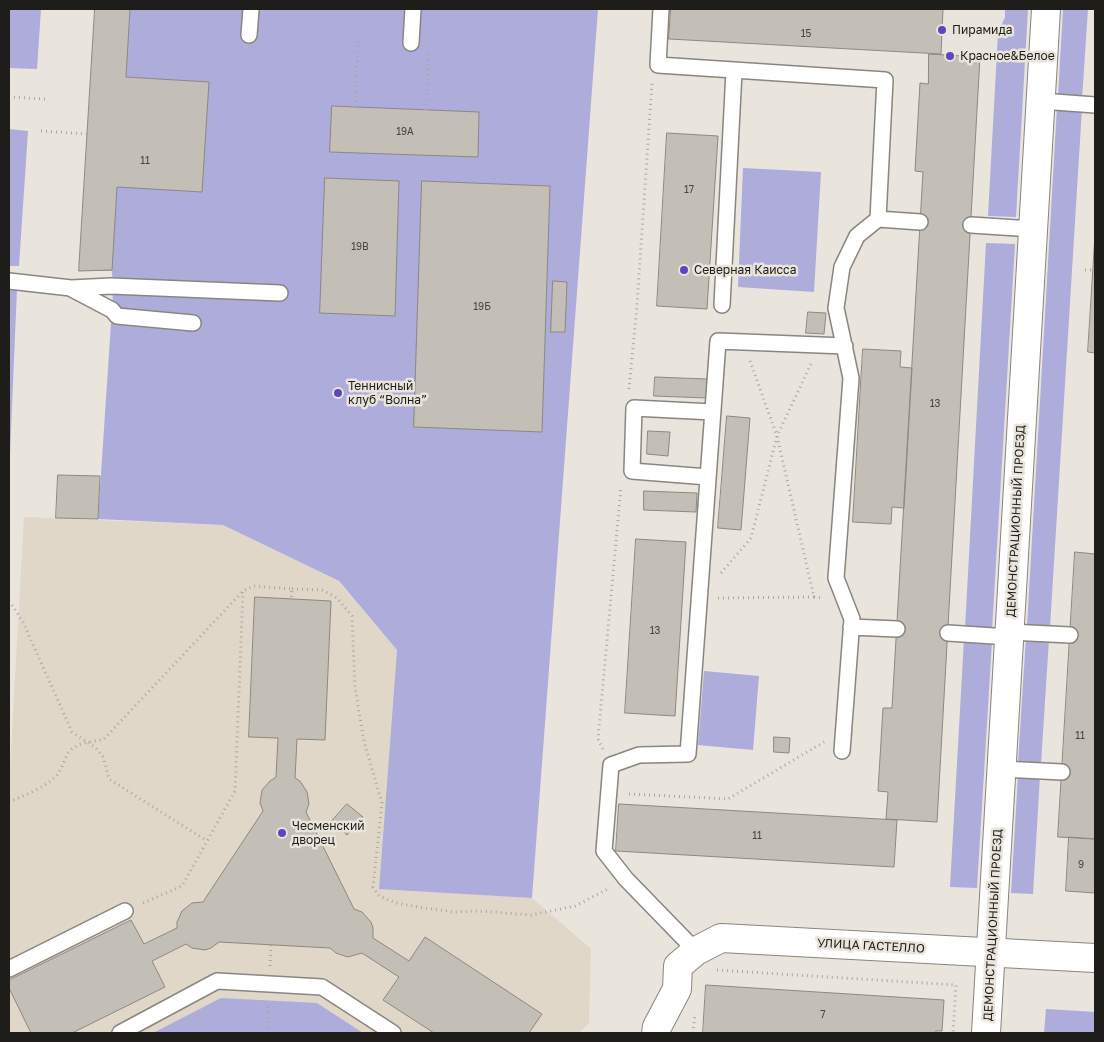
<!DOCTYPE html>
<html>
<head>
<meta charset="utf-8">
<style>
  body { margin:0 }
  #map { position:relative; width:1104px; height:1042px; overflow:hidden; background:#e9e4dc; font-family:"Golos Text",sans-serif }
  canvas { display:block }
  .frame { position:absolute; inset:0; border:10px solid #1f1d1a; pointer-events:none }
</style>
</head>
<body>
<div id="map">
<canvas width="1104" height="1042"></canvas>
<div class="frame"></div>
</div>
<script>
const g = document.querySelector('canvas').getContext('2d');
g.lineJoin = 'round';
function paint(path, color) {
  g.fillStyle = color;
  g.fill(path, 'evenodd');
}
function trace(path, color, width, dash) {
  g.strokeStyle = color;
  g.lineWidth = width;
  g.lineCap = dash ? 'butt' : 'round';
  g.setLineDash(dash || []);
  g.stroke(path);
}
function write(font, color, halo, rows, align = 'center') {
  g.font = font + ' "Golos Text",sans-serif';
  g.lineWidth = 5;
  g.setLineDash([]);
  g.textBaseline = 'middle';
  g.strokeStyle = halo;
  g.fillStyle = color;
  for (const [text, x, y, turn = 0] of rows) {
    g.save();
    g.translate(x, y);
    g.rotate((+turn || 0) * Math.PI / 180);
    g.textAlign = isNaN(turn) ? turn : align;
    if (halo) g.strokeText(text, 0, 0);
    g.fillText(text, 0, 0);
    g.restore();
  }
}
paint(new Path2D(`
  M24 517 223 525 338 581 397 650 379 888 532 898 591 949 589 1023 579 1033H9V785Z`), '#e0d7c9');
paint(new Path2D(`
  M9 9H41L37 69 9 68Z
  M95 9H598L532 898 379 889 397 650 339 581 223 525 98 519 113 293 112 271H79Z
  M1005 9H1028L1016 217 988 216 998 33 1005 17Z
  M1063 9H1088L1082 99 1058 97Z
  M1057 107 1082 108 1050 627 1027 626Z
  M9 129 28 131 19 266H9Z
  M743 168 821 172 814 292 738 287Z
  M986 243 1015 244 992 630 965 628Z
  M9 288H17L9 479Z
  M1026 637 1049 639 1041 764 1018 762Z
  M964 639 992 641 977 888 950 887Z
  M704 671 759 676 753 750 698 745Z
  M1018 775 1040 776 1033 894 1011 893Z
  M221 998 317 1003 363 1033H153Z
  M1046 1009 1095 1012V1033H1044Z`), '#adacdb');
const building = new Path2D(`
  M95 9H130L126 77 209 82 202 192 117 187 112 270 79 271Z
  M671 9H943L941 54 669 39Z
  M929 54 980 57 937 822 886 819 888 792 878 791 883 708H892L923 172 915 171 920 83 928 84Z
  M332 106 479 112 478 157 330 152Z
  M667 133 718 136 707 309 657 306Z
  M325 178 399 181 395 316 320 313Z
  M422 181 550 186 542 432 414 427Z
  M1095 235V353L1088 352Z
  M553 281 567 282 565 332H551Z
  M808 312 826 313 824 334 806 333Z
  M863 349 901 351 900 367 912 368 904 508 892 507 891 524 853 522Z
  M655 377 707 379V398L654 396Z
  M727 416 750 418 741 530 718 528Z
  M648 431 670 432 668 456 647 454Z
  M58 475 100 476 98 519 56 518Z
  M644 491 697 493 696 512 644 510Z
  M636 539 686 542 675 716 625 713Z
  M1075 552 1095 554V839L1058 837Z
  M255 597 331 601 325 740 297 739 295 778 300 781 307 792 309 804 306 812 354 909 362 912 371 922 373 928V938L409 961 425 937 542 1014 529 1033H434L383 1000 399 977 362 953 348 957 336 953 330 948 219 942 211 948 205 950 192 948 186 944 152 961 165 987 72 1033H31L9 988V980L131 920 144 944 177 928V922L182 911 192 903 203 902 263 811 260 803 262 790 270 781 276 777 278 738 249 737Z
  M774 737 790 738 789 753 774 752Z
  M347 804 363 817 347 835 332 821Z
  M619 804 897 820 894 867 616 851Z
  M1069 837 1095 839V893L1066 891Z
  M706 985 944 1000 942 1031H936L935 1033H703Z`);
paint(building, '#c3beb6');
trace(building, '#8d8881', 1);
const service = new Path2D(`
  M661 9 658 65 885 80 878 219 857 236 842 267 836 308 851 378 836 578 852 619 842 751
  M249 35 251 9
  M411 43 413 9
  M1041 101 1095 105
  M878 219 920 222
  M971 225 1033 229
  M9 281 71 288 111 286 280 293
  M72 289 112 310 117 316 193 323
  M722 305 734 71
  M708 477 632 471 634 408 713 412
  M851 627 897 629
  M1010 632 1070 635
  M948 633 1009 637
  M1002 769 1062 772
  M696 951 626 879 604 851 611 765 639 755 688 754 718 341 845 346
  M9 969 125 911
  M120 1033 217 981 322 987 393 1033`);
const minor = new Path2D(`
  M656 1033 657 1027 677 989 678 966 696 951 721 938 1095 958
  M986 1033 1046 9`);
trace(service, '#8a867f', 18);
trace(minor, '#8a867f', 30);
trace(new Path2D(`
  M9 97 45 99
  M355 107 358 40
  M426 110 429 53
  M41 131 87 134
  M1085 270H1095
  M750 361 777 436 814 597 822 598
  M629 389 637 305 652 83
  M721 573 751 538 777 436 811 364
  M292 589 322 590 337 598 352 616 355 687 364 742 382 803 373 887 379 896 396 903 425 908 454 912 479 911 531 915 575 906 610 888
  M718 598 814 597
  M12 605 23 622 72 732 96 748 103 757 109 779 207 841
  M603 749 598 739 621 487
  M629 794 728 799 824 742
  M9 802C24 795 46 788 57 775 62 769 64 760 68 753 76 742 92 742 104 739L243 591 254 586 292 589 291 599
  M143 903 182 886 235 791 243 592
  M270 966 271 944
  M717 970 956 985 953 1033
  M267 1033 268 1003
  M693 1033 695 1013`), '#aba6a0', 3, [1, 4]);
trace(service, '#fff', 15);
trace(minor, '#fff', 28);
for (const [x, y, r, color] of [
  [942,30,5,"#5c47c0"],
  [950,56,5,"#5c47c0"],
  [684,270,5,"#5c47c0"],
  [338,393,5,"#5c47c0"],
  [282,833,5,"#5c47c0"]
]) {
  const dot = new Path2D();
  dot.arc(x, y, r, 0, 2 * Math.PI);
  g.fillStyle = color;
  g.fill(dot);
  trace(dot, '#e9e4dc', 2);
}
write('10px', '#484541', null, [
  ["15",806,34],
  ["19А",405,132],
  ["11",145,161],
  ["17",689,190],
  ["19В",360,247],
  ["19Б",482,307],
  ["13",935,404],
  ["13",655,631],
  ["11",1080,736],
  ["11",757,836],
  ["9",1081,865],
  ["7",823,1015]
]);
write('12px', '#1f1d1a', '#e9e4dc', [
  ["Пирамида",952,30],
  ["Красное&Белое",960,56],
  ["Северная Каисса",694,270],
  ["Теннисный",348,386],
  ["клуб “Волна”",348,400],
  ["Чесменский",292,826],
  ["дворец",292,840]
], 'left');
write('12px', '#1f1d1a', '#e9e4dc', [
  ["ДЕМОНСТРАЦИОННЫЙ ПРОЕЗД",1016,521,-87],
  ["ДЕМОНСТРАЦИОННЫЙ ПРОЕЗД",993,925,-87],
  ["УЛИЦА ГАСТЕЛЛО",871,946,3]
]);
</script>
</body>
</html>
